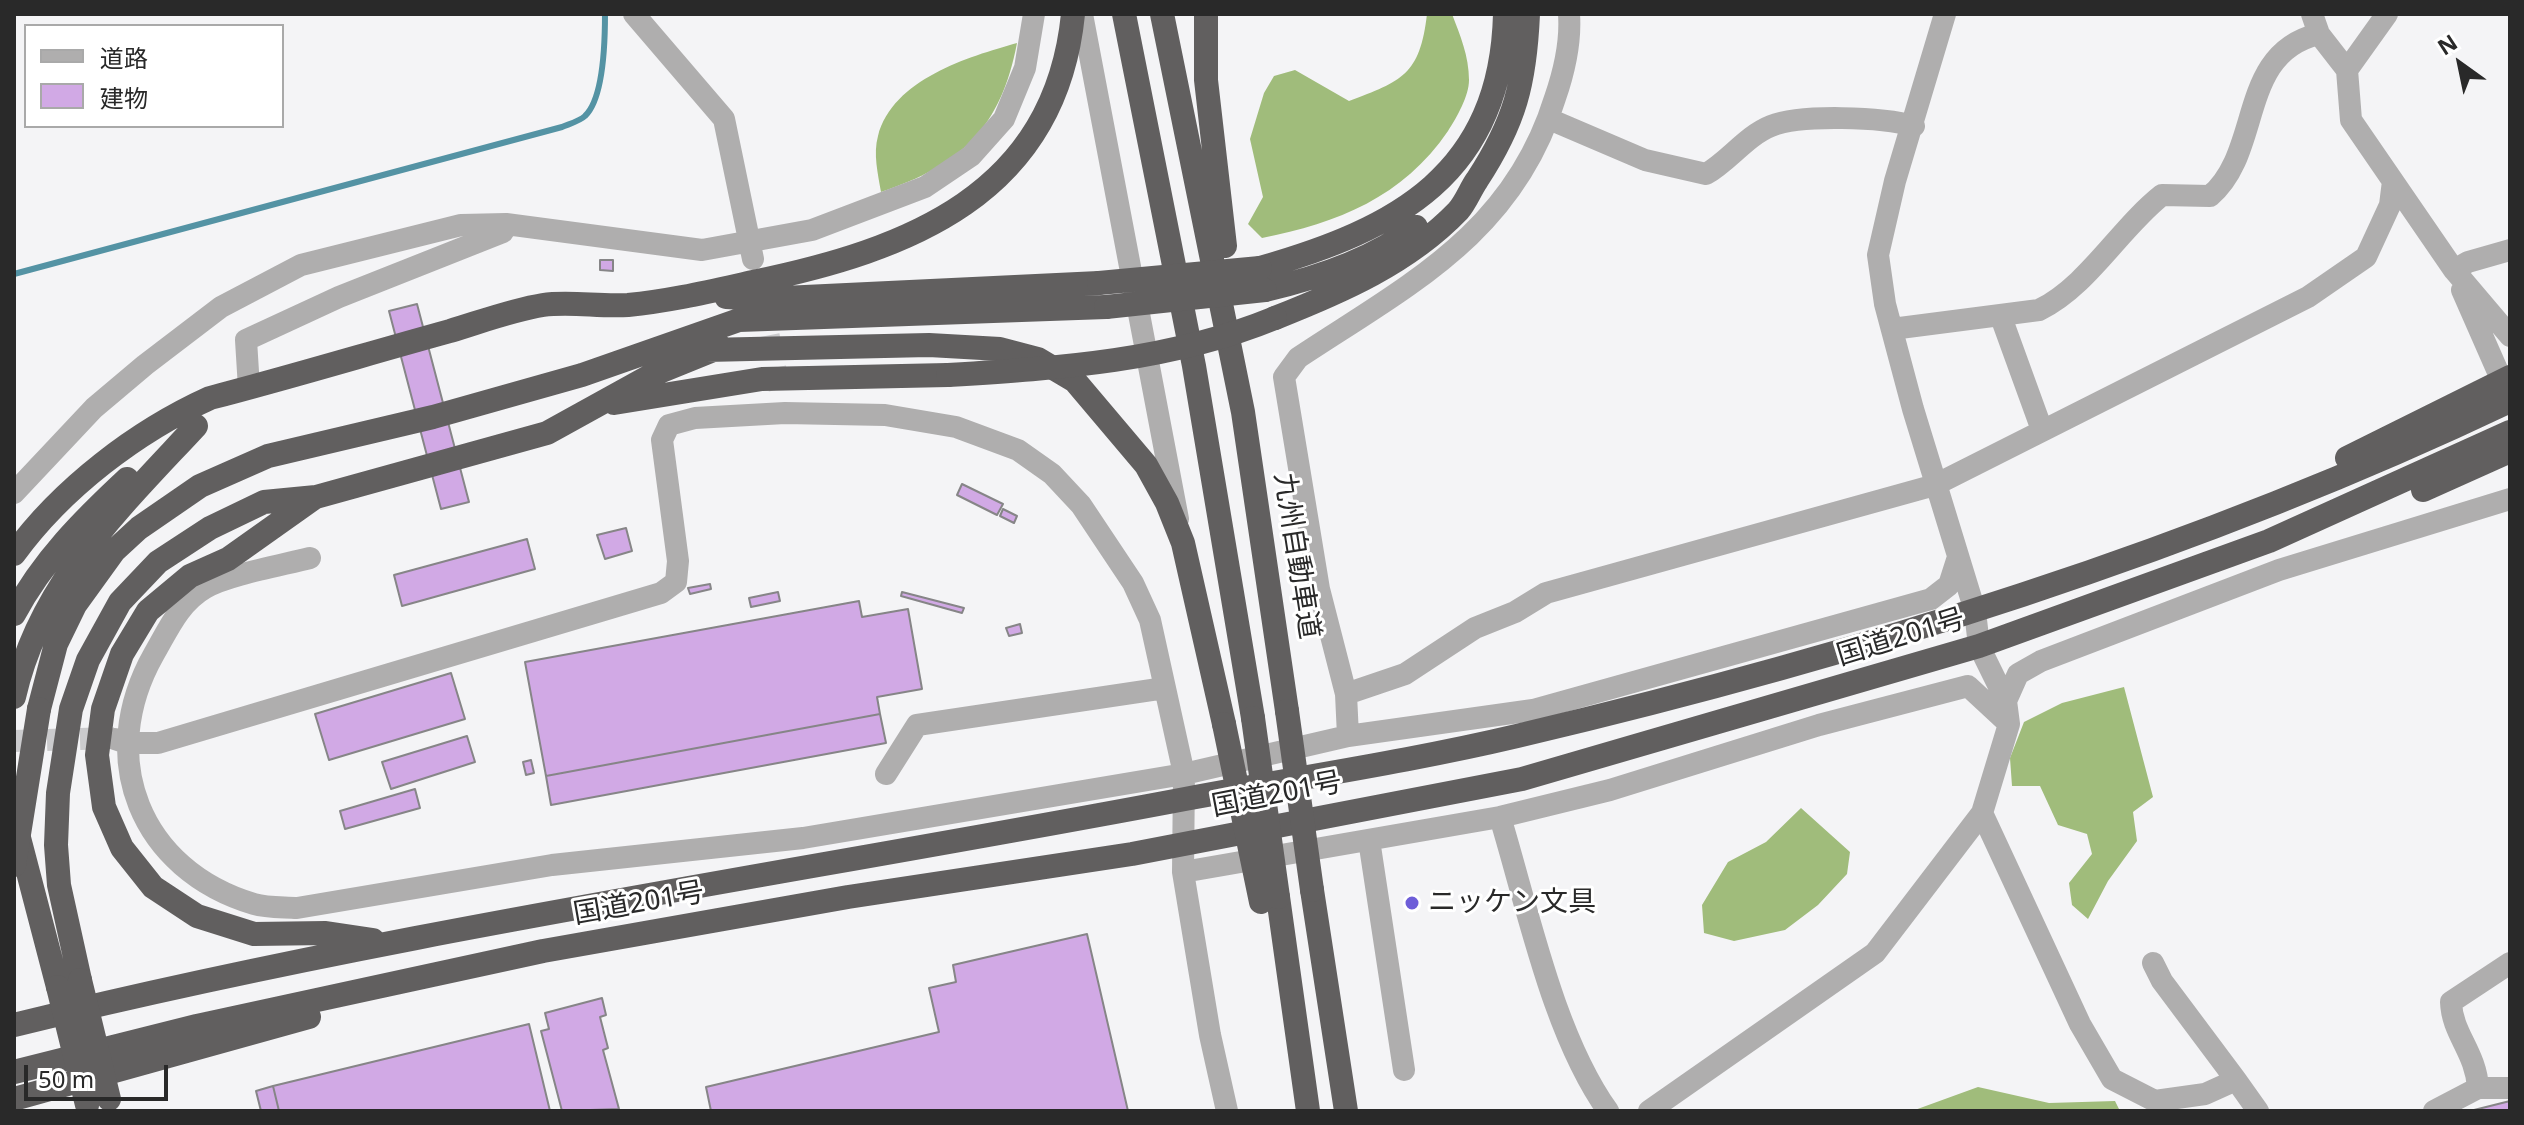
<!DOCTYPE html>
<html>
<head>
<meta charset="utf-8">
<style>
  body { margin:0 }
  #map { position:relative; width:2524px; height:1125px; overflow:hidden; background:#f4f4f6; font-family:"Noto Sans","Noto Sans JP",sans-serif }
  canvas { display:block }
  .frame { position:absolute; inset:0; border:16px solid #292929; pointer-events:none }
  .legend { position:absolute; left:24px; top:24px; width:260px; height:104px; box-sizing:border-box; background:#fff; border:2px solid #a9a9a9; margin:0; padding:10px 14px; list-style:none; font-size:24px; color:#292929 }
  .legend li { display:flex; align-items:center; gap:16px; height:40px }
  .legend b { width:40px; border:2px solid #a9a9a9 }
  .north { position:absolute; left:2420px; top:24px; width:80px; height:80px; -webkit-text-stroke:6px #fff; paint-order:stroke; rotate:327deg; font-size:22px; font-weight:700; line-height:32px; text-align:center; color:#292929 }
  .north::after { content:''; display:block; margin:auto; width:28px; height:36px; background:#292929; clip-path:polygon(50% 0,100% 100%,50% 72%,0 100%) }
  .scale { position:absolute; left:24px; top:1065px; width:144px; height:36px; box-sizing:border-box; border:4px solid #292929; border-top:0; padding-left:10px; font-size:24px; line-height:28px; white-space:nowrap; color:#292929; -webkit-text-stroke:6px #fff; paint-order:stroke }
</style>
</head>
<body>
<div id="map">
<canvas width="2524" height="1125"></canvas>
<div class="frame"></div>
<ul class="legend">
<li><b style="height:10px;background:#afaeae"></b>道路</li>
<li><b style="height:22px;background:#d1a9e5"></b>建物</li>
</ul>
<div class="north">N</div>
<div class="scale">50 m</div>
</div>
<script>
const g = document.querySelector('canvas').getContext('2d');
g.lineJoin = 'round';
function paint(path, color) {
  g.fillStyle = color;
  g.fill(path, 'evenodd');
}
function trace(path, color, width, dash) {
  g.strokeStyle = color;
  g.lineWidth = width;
  g.lineCap = dash ? 'butt' : 'round';
  g.setLineDash(dash || []);
  g.stroke(path);
}
function write(font, color, halo, rows, align = 'center') {
  g.font = font + ' "Noto Sans","Noto Sans JP",sans-serif';
  g.lineWidth = 6;
  g.setLineDash([]);
  g.textBaseline = 'middle';
  g.strokeStyle = halo;
  g.fillStyle = color;
  for (const [text, x, y, turn = 0] of rows) {
    g.save();
    g.translate(x, y);
    g.rotate((+turn || 0) * Math.PI / 180);
    g.textAlign = isNaN(turn) ? turn : align;
    if (halo) g.strokeText(text, 0, 0);
    g.fillText(text, 0, 0);
    g.restore();
  }
}
paint(new Path2D(`
  M1427 14H1452C1460 35 1469 56 1469 80 1469 96 1457 117 1448 131 1403 197 1338 223 1262 238L1248 224 1263 197 1250 139 1264 93 1274 76 1295 70 1349 101C1402 81 1420 75 1427 14Z
  M1017 43C1001 127 962 165 881 192 878 174 873 154 878 136 893 79 968 57 1017 43Z
  M2124 687 2153 797 2133 812 2137 841 2108 881 2088 919 2072 905 2069 883 2092 854 2087 834 2058 825 2040 786H2012L2010 758 2024 722 2062 703Z
  M1801 808 1850 852 1847 874 1818 905 1785 930 1734 941 1704 933 1702 905 1728 862 1766 842Z
  M1978 1087 2049 1103 2115 1101 2120 1111H1912Z`), '#a0bc7b');
trace(new Path2D(`
  M14 274 562 127C569 124 580 121 585 116 604 98 605 39 605 14`), '#5493a4', 6);
const building = new Path2D(`
  M600 260H613V271L600 270Z
  M417 304 469 502 441 509 389 311Z
  M962 484 1003 504 997 515 957 495Z
  M1003 509 1017 516 1014 523 1000 516Z
  M626 528 632 551 605 559 597 535Z
  M527 539 535 569 402 606 394 575Z
  M710 584 711 589 690 594 688 588Z
  M778 592 780 601 751 607 749 598Z
  M902 592 964 608 962 613 901 596Z
  M859 601 862 617 908 609 922 689 877 697 880 714 546 776 525 662Z
  M1020 624 1022 633 1009 636 1006 628Z
  M451 673 465 719 329 760 315 714Z
  M880 714 886 743 551 805 546 776Z
  M467 736 475 762 391 789 382 762Z
  M531 760 534 773 526 775 523 762Z
  M415 789 420 808 345 829 340 811Z
  M1087 934 1128 1111H711L706 1087 939 1032 929 988 956 982 953 965Z
  M602 998 606 1015 600 1017 608 1048 603 1050 619 1109 562 1111 541 1031 549 1029 545 1013Z
  M529 1024 550 1111H279L273 1086Z
  M273 1086 279 1111H261L256 1091Z
  M2510 1101V1111H2470Z`);
paint(building, '#d1a9e5');
trace(building, '#868587', 2);
trace(new Path2D(`
  M762 303 781 396
  M14 741 114 738`), '#cbcbcd', 22, [22, 11]);
trace(new Path2D(`
  M634 14 724 119 753 259
  M1082 14 1178 519
  M2312 14 2319 34 2347 70 2351 120 2454 270 2510 336
  M2347 70 2387 14
  M1549 119 1645 160 1706 174C1729 161 1746 136 1771 126 1800 114 1883 117 1914 126
  M2454 270 2468 262 2510 250
  M2462 290 2502 381
  M2001 317 2042 430
  M1892 329 2039 310C2088 286 2119 229 2162 195L2210 196C2263 151 2237 53 2319 34
  M249 388 246 340 339 297 503 232
  M14 493 94 408 145 365 221 307 301 265 461 225 506 224 702 250 812 230 925 187 971 156 1004 119 1025 68 1034 14
  M310 558C283 565 227 575 205 588 179 603 168 630 154 654 95 758 140 870 254 904 267 908 283 907 297 908L552 865 803 838 1184 774 1348 736 1533 710 1931 599 1949 585 1957 560
  M1346 694 1405 674 1475 628 1515 612 1546 593 1935 485 2308 297 2366 257 2390 205 2393 181
  M2006 701 2018 674 2041 661 2279 570 2510 499
  M1348 736 1346 694 1319 589 1284 377 1298 358C1408 285 1513 234 1555 98 1564 72 1571 42 1569 14
  M115 739 127 743H158L661 593 676 582 678 561 662 440 669 425 695 418 785 413 885 415 956 427 1018 450 1052 474 1081 505 1133 583 1150 620 1184 774 1183 872 1210 1035 1227 1111
  M886 774 917 725 1165 688
  M1982 813 2080 1024 2112 1079 2155 1101 2205 1094 2236 1080 2258 1111
  M1500 817C1528 909 1553 1034 1608 1111
  M1369 840 1404 1070
  M1183 872 1500 817 1610 790 1819 725 1968 686 2009 724
  M2153 963 2162 981 2236 1080
  M2478 1088H2510
  M1649 1111 1875 953 1982 813 2009 724 2006 701 1979 646 1975 611 1913 409 1885 304 1878 255 1895 181 1945 14
  M2434 1111 2478 1088C2476 1052 2452 1034 2451 1002L2510 963`), '#afaeae', 22);
trace(new Path2D(`
  M1124 14 1194 366 1253 718
  M1162 14 1243 412 1287 711
  M1206 14V80L1225 246
  M1260 268C1397 229 1501 174 1505 14
  M1265 290C1318 278 1372 260 1416 227
  M726 297 763 299 1099 283
  M1275 318C1341 292 1408 263 1458 211 1466 202 1470 190 1477 180 1515 122 1525 83 1528 14
  M706 350 929 345 1000 349 1038 359 1075 381 1146 465 1167 503 1183 543 1224 724
  M614 403 762 379 948 375
  M2347 458 2510 377
  M2423 490 2510 451
  M314 498 228 559 190 576 148 611 122 654 103 709 97 755 104 807 122 848 153 887 197 916 254 934 326 933 373 940
  M14 554C62 488 137 431 210 398 291 377 370 353 450 331 480 322 512 310 543 305 570 301 600 307 628 305 670 301 712 291 753 282 908 250 1055 195 1073 14
  M14 614C43 560 83 520 127 479
  M14 697C39 584 121 507 196 426
  M39 709 56 644 75 605 114 551 139 528 200 486 268 456 433 417 582 375 739 320 1106 307
  M18 834 58 987
  M1312 890 1346 1111
  M1278 897 1308 1111
  M80 980 59 885 56 845 58 793 71 709 88 660 120 602 158 562 210 528 264 502 316 497 547 433 652 375 721 347
  M14 1025C400 930 795 873 1185 799 1296 778 1407 762 1517 736 1856 656 2195 551 2510 401
  M14 1072 197 1026 543 951 848 897 1132 854 1522 779 1979 646 2269 541 2510 432
  M14 1099 309 1017`), '#615f5f', 24);
trace(new Path2D(`
  M1099 283 1260 268
  M1106 307 1265 290
  M948 375C1061 368 1170 361 1275 318
  M1287 711 1312 890
  M1253 718 1278 897
  M1224 724 1261 902
  M14 865 39 709
  M80 980 109 1099
  M58 987 87 1105`), '#615f5f', 24);
for (const [x, y, r, color] of [
  [1412,903,8,"#6e5ed8"]
]) {
  const dot = new Path2D();
  dot.arc(x, y, r, 0, 2 * Math.PI);
  g.fillStyle = color;
  g.fill(dot);
  trace(dot, '#fff', 3);
}
write('28px', '#292929', '#fff', [
  ["九州自動車道",1296,556,81],
  ["国道201号",1901,638,-17],
  ["国道201号",1277,795,-11],
  ["国道201号",639,904,-10]
]);
write('28px', '#292929', '#fff', [
  ["ニッケン文具",1428,903]
], 'left');
</script>
</body>
</html>
